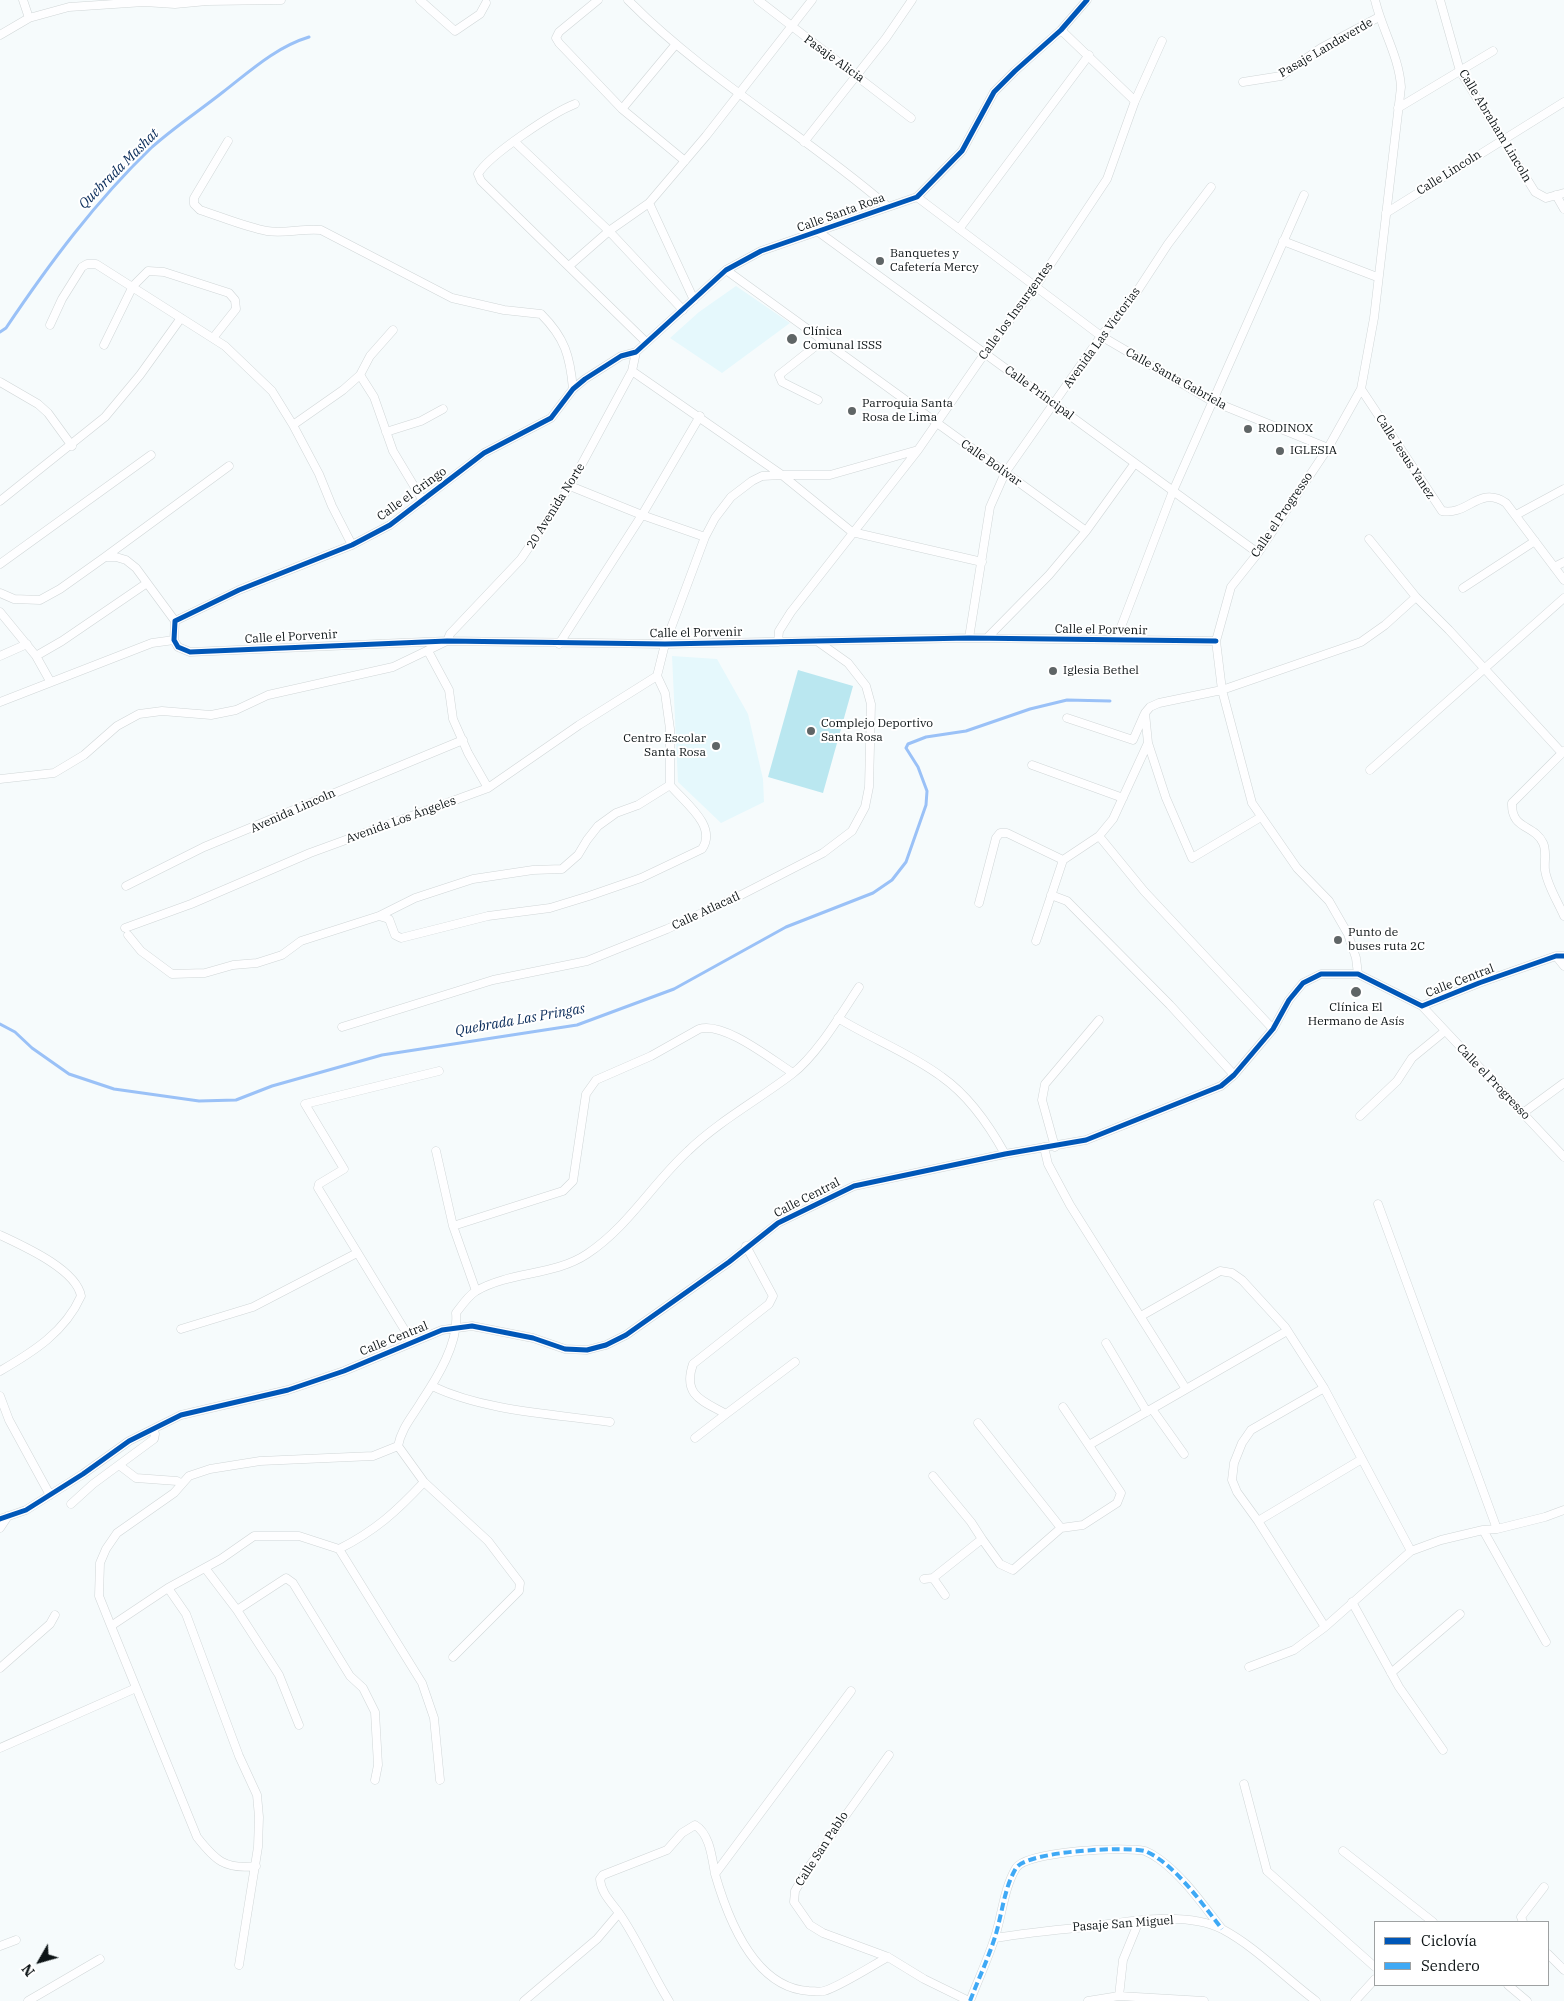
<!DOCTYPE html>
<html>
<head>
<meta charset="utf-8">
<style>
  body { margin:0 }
  #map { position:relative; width:1564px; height:2001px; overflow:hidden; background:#f6fbfc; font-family:"IBM Plex Serif",serif }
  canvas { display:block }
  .legend { position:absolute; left:1374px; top:1921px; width:175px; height:65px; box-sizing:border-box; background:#fff; border:1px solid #9ea1a2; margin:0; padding:6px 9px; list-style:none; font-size:15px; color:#0d1416 }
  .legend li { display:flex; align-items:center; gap:10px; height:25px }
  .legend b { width:25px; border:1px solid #9ea1a2 }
  .north { position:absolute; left:15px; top:1936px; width:50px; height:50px; -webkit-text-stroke:4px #fff; paint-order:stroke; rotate:232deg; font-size:14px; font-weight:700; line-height:20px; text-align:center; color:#0d1416 }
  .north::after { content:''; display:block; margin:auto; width:18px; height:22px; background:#0d1416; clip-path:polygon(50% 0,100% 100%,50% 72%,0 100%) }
</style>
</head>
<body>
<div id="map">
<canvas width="1564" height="2001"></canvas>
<ul class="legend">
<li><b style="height:6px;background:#0057b8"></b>Ciclovía</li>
<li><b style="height:6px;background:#3fa9f5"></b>Sendero</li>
</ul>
<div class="north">N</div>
</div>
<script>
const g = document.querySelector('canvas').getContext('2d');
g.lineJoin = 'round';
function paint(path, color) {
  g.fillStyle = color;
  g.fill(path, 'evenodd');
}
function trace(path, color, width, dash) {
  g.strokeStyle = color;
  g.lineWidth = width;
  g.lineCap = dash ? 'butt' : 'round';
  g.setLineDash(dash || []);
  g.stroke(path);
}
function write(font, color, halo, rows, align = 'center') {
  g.font = font + ' "IBM Plex Serif",serif';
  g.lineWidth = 4;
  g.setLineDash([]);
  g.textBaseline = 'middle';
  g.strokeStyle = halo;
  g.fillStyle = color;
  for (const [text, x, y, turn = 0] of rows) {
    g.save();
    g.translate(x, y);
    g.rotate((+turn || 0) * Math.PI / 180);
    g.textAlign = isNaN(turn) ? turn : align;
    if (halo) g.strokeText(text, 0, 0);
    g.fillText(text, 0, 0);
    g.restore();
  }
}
paint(new Path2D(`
  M736 286 790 323 722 373 670 338 699 312Z
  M672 656 717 659 748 714 763 779 764 802 721 823 678 782Z`), '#e5f8fc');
paint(new Path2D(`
  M798 670 853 686 823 793 768 777Z`), '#bae7f0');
trace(new Path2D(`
  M0 332 6 328C49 264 95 202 151 148 173 128 199 111 223 92 250 71 276 47 309 37
  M0 1024 15 1032 32 1048 69 1074 114 1089 199 1101 236 1100 272 1086 382 1055 577 1025 674 989 786 927 873 893 892 880 906 862 926 805 927 791 918 767 906 748 908 744 926 737 966 731 1030 709 1067 700 1110 701`), '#9ac1f7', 3);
const street = new Path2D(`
  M23 0 29 18
  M420 0 455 31 480 14 486 3
  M598 0 559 32 556 38 559 43 622 109 685 161
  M628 0C706 79 804 134 887 206
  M758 0 911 118
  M1087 0 1061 30 1015 71 994 92 962 151 917 197 761 251 726 270 636 352 621 356 585 379 573 389 551 418 484 453 390 525 352 545 239 590 175 621 174 640 178 647 190 652 447 641 665 644 969 638 1216 641
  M1440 0 1460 71 1535 192 1546 198 1564 193
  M1061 30 1135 101
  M0 35 29 18 69 7 144 2 175 4 207 1 281 0
  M1243 82 1281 76 1321 48 1379 17
  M575 104C554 112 489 155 478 174L481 181 646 342
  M1398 108 1493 51
  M622 109 676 44
  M228 141 194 198V204L200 210C222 217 245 227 267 231 285 234 303 228 321 230L452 298 504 310 541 314C565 338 570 356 573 389
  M515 142 609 231 683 310
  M804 142 886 38 912 0
  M1556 195 1564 209
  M917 197 1101 336 1212 401 1328 448
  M649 203 694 300
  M1386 213 1564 102
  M959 229 1089 55
  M820 233 1258 553
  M1283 241 1377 277
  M569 266 609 231 649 203 706 136 812 0
  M726 270 1086 531
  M50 325 62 299 82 267 87 264H96L225 346 272 391 293 425 319 474 332 506 352 545
  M104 345 133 286 148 271 164 272 229 293 235 300 236 309 213 338
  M632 371 782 475H830L918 450 985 353 1036 286 1107 179 1135 101 1162 41
  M360 375 374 397 393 451 423 501
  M0 382 38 404 48 413 72 446
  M1361 389 1442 511C1468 516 1479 485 1506 503L1564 580
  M818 400 782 382 779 375 822 341
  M293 425 343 390 360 375 370 356 393 330
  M386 432 421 421 443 409
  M570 486 642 515 705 537
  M0 501 105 417 140 375 181 318
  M1516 515 1564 489
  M1369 539 1416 597 1449 630 1562 753
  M105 557 229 466
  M0 564 151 455
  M1554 567 1564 562
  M1463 588 1535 541
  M0 593 14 599 40 600 60 589 105 557H116L126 560 136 568 175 621
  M0 612 36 656 50 681
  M969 638 990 507 1005 473 1101 336 1136 293 1168 244 1211 187
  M987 638 1049 575 1086 531 1135 463
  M1116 640 1173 491 1304 195
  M778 642 779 631 791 612 918 450
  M559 644 642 515 700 416
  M428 651 449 690 453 719 468 753 488 788
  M0 656 27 644
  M36 656 62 641 147 583
  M0 702 152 643 174 640
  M1067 718 1133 740 1144 715
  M1148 743 1166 798 1192 858 1261 817
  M1564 751 1512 803C1511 830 1534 824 1543 843 1547 851 1544 861 1545 870 1547 885 1558 902 1564 916
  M1032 765 1123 798
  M1370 770 1564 598
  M0 779 54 773 84 755 117 726 139 714 162 711 211 715 236 710 268 695 393 667 447 641 450 634 521 559 570 486 632 371 636 352
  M1099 836 1144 891 1273 1029
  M126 886 204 847 463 740
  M1051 895 1067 901 1170 1005 1234 1075
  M979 903 996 838 1000 833H1007L1063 860
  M379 916 389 919 395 935 401 938 488 916 550 908 589 896 641 878 702 849C718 826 684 802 670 785
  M125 928 191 904 310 853 488 788 579 725 657 676
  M128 935 141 951 172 974 205 973 233 965 257 963 282 955 301 941 379 916 415 898 473 879 533 870 562 869 578 855 587 840 598 826 616 813 638 805 670 785V729L665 693 657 676 665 644 705 537 715 518 731 497 752 481 762 476 782 475 852 532 982 562
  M1036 941 1063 860 1099 836 1113 819 1148 743 1145 713 1150 707 1159 703 1222 690 1361 642 1385 625 1416 597
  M1556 956 1564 966
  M1358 974 1356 958 1348 934 1329 901 1297 868 1252 803 1222 690 1216 641 1231 587 1258 553 1328 448 1361 389 1374 318 1401 87C1399 56 1382 30 1375 0
  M1422 1006 1564 1157
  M838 1018C872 1039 910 1053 942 1077 969 1096 989 1125 1005 1154
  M342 1027 493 980 587 961 667 929 741 895 823 853 852 831 865 807 869 787 871 704 866 686 848 663 817 641
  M1523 1113 1564 1083
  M1360 1116 1397 1081 1412 1058 1445 1031
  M1044 1147 1048 1164 1070 1205 1186 1389
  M1055 1147 1042 1100 1045 1084 1099 1020
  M436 1151 453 1226 476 1291
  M1378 1204 1497 1529 1545 1517 1564 1510
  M453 1226 563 1191 573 1181 586 1094 596 1080 651 1056 699 1029C724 1021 772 1060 793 1073
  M0 1235C23 1246 76 1269 81 1296 65 1332 33 1352 0 1371
  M746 1246 773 1296 769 1304 693 1364C682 1396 703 1401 726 1414L795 1362
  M1141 1316 1220 1271 1232 1273 1242 1280 1285 1327 1324 1388 1411 1551 1441 1540 1483 1530
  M181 1329 253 1307 357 1253
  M412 1342 318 1188 319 1184 344 1169 305 1104 439 1071
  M1106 1343 1147 1412
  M432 1386C484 1411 553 1414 610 1422
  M1324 1388 1251 1430 1242 1443 1234 1463 1232 1480 1237 1492 1258 1521 1325 1627 1411 1551
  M0 1396 9 1420 50 1495
  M1152 1409 1184 1454
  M978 1423 1061 1528
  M695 1438 726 1414
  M1089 1445 1287 1331
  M119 1465 136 1478 177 1481 182 1484
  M933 1476 971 1522 982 1539
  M71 1504 93 1484 154 1439 155 1434 153 1429
  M0 1519 26 1510 83 1474 129 1441 181 1415 288 1390 344 1371 442 1330 472 1326 533 1338 565 1349 587 1350 606 1345 626 1335 729 1262 778 1223 854 1186 1005 1154 1086 1140 1221 1086 1234 1075 1273 1029 1289 1000 1303 983 1321 974H1358L1422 1006 1479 983 1556 956H1564
  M1258 1521 1362 1459
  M0 1528 8 1516
  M1497 1529 1483 1530 1546 1642
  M339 1549 422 1683 434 1718 440 1780
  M205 1568 237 1610 279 1675 299 1725
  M933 1578 945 1595
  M924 1579 933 1578 982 1539 1000 1564 1013 1570 1061 1528 1083 1525 1117 1503 1121 1493 1063 1407
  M168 1588 186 1614 239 1756 257 1795 259 1817 258 1847 239 1965
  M1352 1602 1399 1687 1443 1750
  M237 1610 286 1578 293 1583 350 1676 363 1688 375 1712 378 1765 375 1780
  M111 1626 99 1596 100 1563 106 1549 117 1533 174 1493 189 1476 210 1469 260 1461 373 1456 398 1446
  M453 1657 519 1591 520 1583 488 1541 424 1482 398 1446C401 1429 412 1417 421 1402 437 1378 459 1343 456 1313 462 1305 468 1296 476 1291 511 1271 554 1276 587 1254 628 1227 652 1184 688 1151 719 1121 758 1100 792 1074 817 1055 841 1014 859 987
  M1249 1667 1294 1650 1325 1627
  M0 1668 50 1624 55 1615
  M1391 1673 1460 1614
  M851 1691 715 1874C728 1919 755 1988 809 1991 814 1991 820 1992 824 1991 839 1987 873 1965 888 1957
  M0 1748 136 1688
  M889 1755 808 1868 795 1891 794 1902 810 1925 823 1933 888 1957 924 1979 969 2001
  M1244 1784 1267 1871 1375 1967
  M1343 1851 1433 1922
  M256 1866C225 1870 215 1860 197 1837L111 1626 168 1588 221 1559 254 1536H299L339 1549C375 1531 397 1511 424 1482
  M1523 1922 1521 1917 1544 1887
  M995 1938C1025 1933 1055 1930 1086 1927 1125 1922 1185 1910 1222 1929 1256 1947 1285 1978 1316 2001
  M0 1946 16 1940
  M1548 1954 1564 1970
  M1508 1985 1527 2001
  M1119 1996 1123 1960 1139 1921
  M28 2001 100 1959
  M524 2001 597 1939 619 1913
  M669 2001C651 1972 638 1940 619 1913 611 1902 601 1893 600 1879L603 1875 667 1850 682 1833 695 1825C710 1834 712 1858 715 1874
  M970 2001C978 1980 988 1959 995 1937 1002 1915 1004 1888 1016 1868 1027 1851 1126 1846 1145 1851 1150 1853 1155 1856 1159 1859 1184 1877 1203 1905 1222 1929
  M1088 2001 1119 1996 1204 2001
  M1355 2001 1375 1979`);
trace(street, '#d0d6d7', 9);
trace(street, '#fefeff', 8);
trace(new Path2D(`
  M970 2001C978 1980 988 1959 995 1937 1002 1915 1004 1888 1016 1868 1027 1851 1126 1846 1145 1851 1150 1853 1155 1856 1159 1859 1184 1877 1203 1905 1222 1929`), '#3fa9f5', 4, [8, 4]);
trace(new Path2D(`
  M1087 0 1061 30 1015 71 994 92 962 151 917 197 761 251 726 270 636 352 621 356 585 379 573 389 551 418 484 453 390 525 352 545 239 590 175 621 174 640 178 647 190 652 447 641 665 644 969 638 1216 641
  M0 1519 26 1510 83 1474 129 1441 181 1415 288 1390 344 1371 442 1330 472 1326 533 1338 565 1349 587 1350 606 1345 626 1335 729 1262 778 1223 854 1186 1005 1154 1086 1140 1221 1086 1234 1075 1273 1029 1289 1000 1303 983 1321 974H1358L1422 1006 1479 983 1556 956H1564`), '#0057b8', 5);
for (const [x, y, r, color] of [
  [880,261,5,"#5f6566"],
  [792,339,6,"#5f6566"],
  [852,411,5,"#5f6566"],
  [1248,429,5,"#5f6566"],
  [1280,451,5,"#5f6566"],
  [1053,671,5,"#5f6566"],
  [811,731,5,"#5f6566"],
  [716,746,5,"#5f6566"],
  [1338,940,5,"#5f6566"],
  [1356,992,6,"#5f6566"]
]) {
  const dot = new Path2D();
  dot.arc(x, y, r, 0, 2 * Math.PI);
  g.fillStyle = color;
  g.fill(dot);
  trace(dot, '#fff', 2);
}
write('12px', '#0d1416', '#fff', [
  ["Pasaje Landaverde",1326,48,-30],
  ["Pasaje Alicia",834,59,36],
  ["Calle Abraham Lincoln",1495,126,59],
  ["Calle Lincoln",1449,173,-32],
  ["Calle Santa Rosa",841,213,-20],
  ["Calle los Insurgentes",1016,311,-54],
  ["Avenida Las Victorias",1102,338,-54],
  ["Calle Santa Gabriela",1176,379,29],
  ["Calle Principal",1039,393,36],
  ["Calle Jesus Yanez",1405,457,57],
  ["Calle Bolívar",991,463,35],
  ["Calle el Gringo",412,494,-36],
  ["20 Avenida Norte",556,506,-58],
  ["Calle el Progresso",1282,515,-56],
  ["Calle el Porvenir",1101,630,1],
  ["Calle el Porvenir",696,633,-1],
  ["Calle el Porvenir",291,637,-3],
  ["Avenida Lincoln",293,811,-24],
  ["Avenida Los Ángeles",401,820,-20],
  ["Calle Atlacatl",706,911,-25],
  ["Calle Central",1460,981,-21],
  ["Calle el Progresso",1493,1082,46],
  ["Calle Central",807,1198,-27],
  ["Calle Central",394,1339,-22],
  ["Calle San Pablo",822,1849,-57],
  ["Pasaje San Miguel",1123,1924,-4]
]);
write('12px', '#0d1416', '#fff', [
  ["Banquetes y",890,254],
  ["Cafetería Mercy",890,268],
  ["Clínica",803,332],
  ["Comunal ISSS",803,346],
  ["Parroquia Santa",862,404],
  ["Rosa de Lima",862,418],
  ["RODINOX",1258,429],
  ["IGLESIA",1290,451],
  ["Iglesia Bethel",1063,671],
  ["Complejo Deportivo",821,724],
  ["Santa Rosa",821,738],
  ["Centro Escolar",706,739,"right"],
  ["Santa Rosa",706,753,"right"],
  ["Punto de",1348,933],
  ["buses ruta 2C",1348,947],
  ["Clínica El",1356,1008,"center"],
  ["Hermano de Asís",1356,1022,"center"]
], 'left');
write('italic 14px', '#062958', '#fff', [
  ["Quebrada Mashat",119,169,-45],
  ["Quebrada Las Pringas",520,1020,-10]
]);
</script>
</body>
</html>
